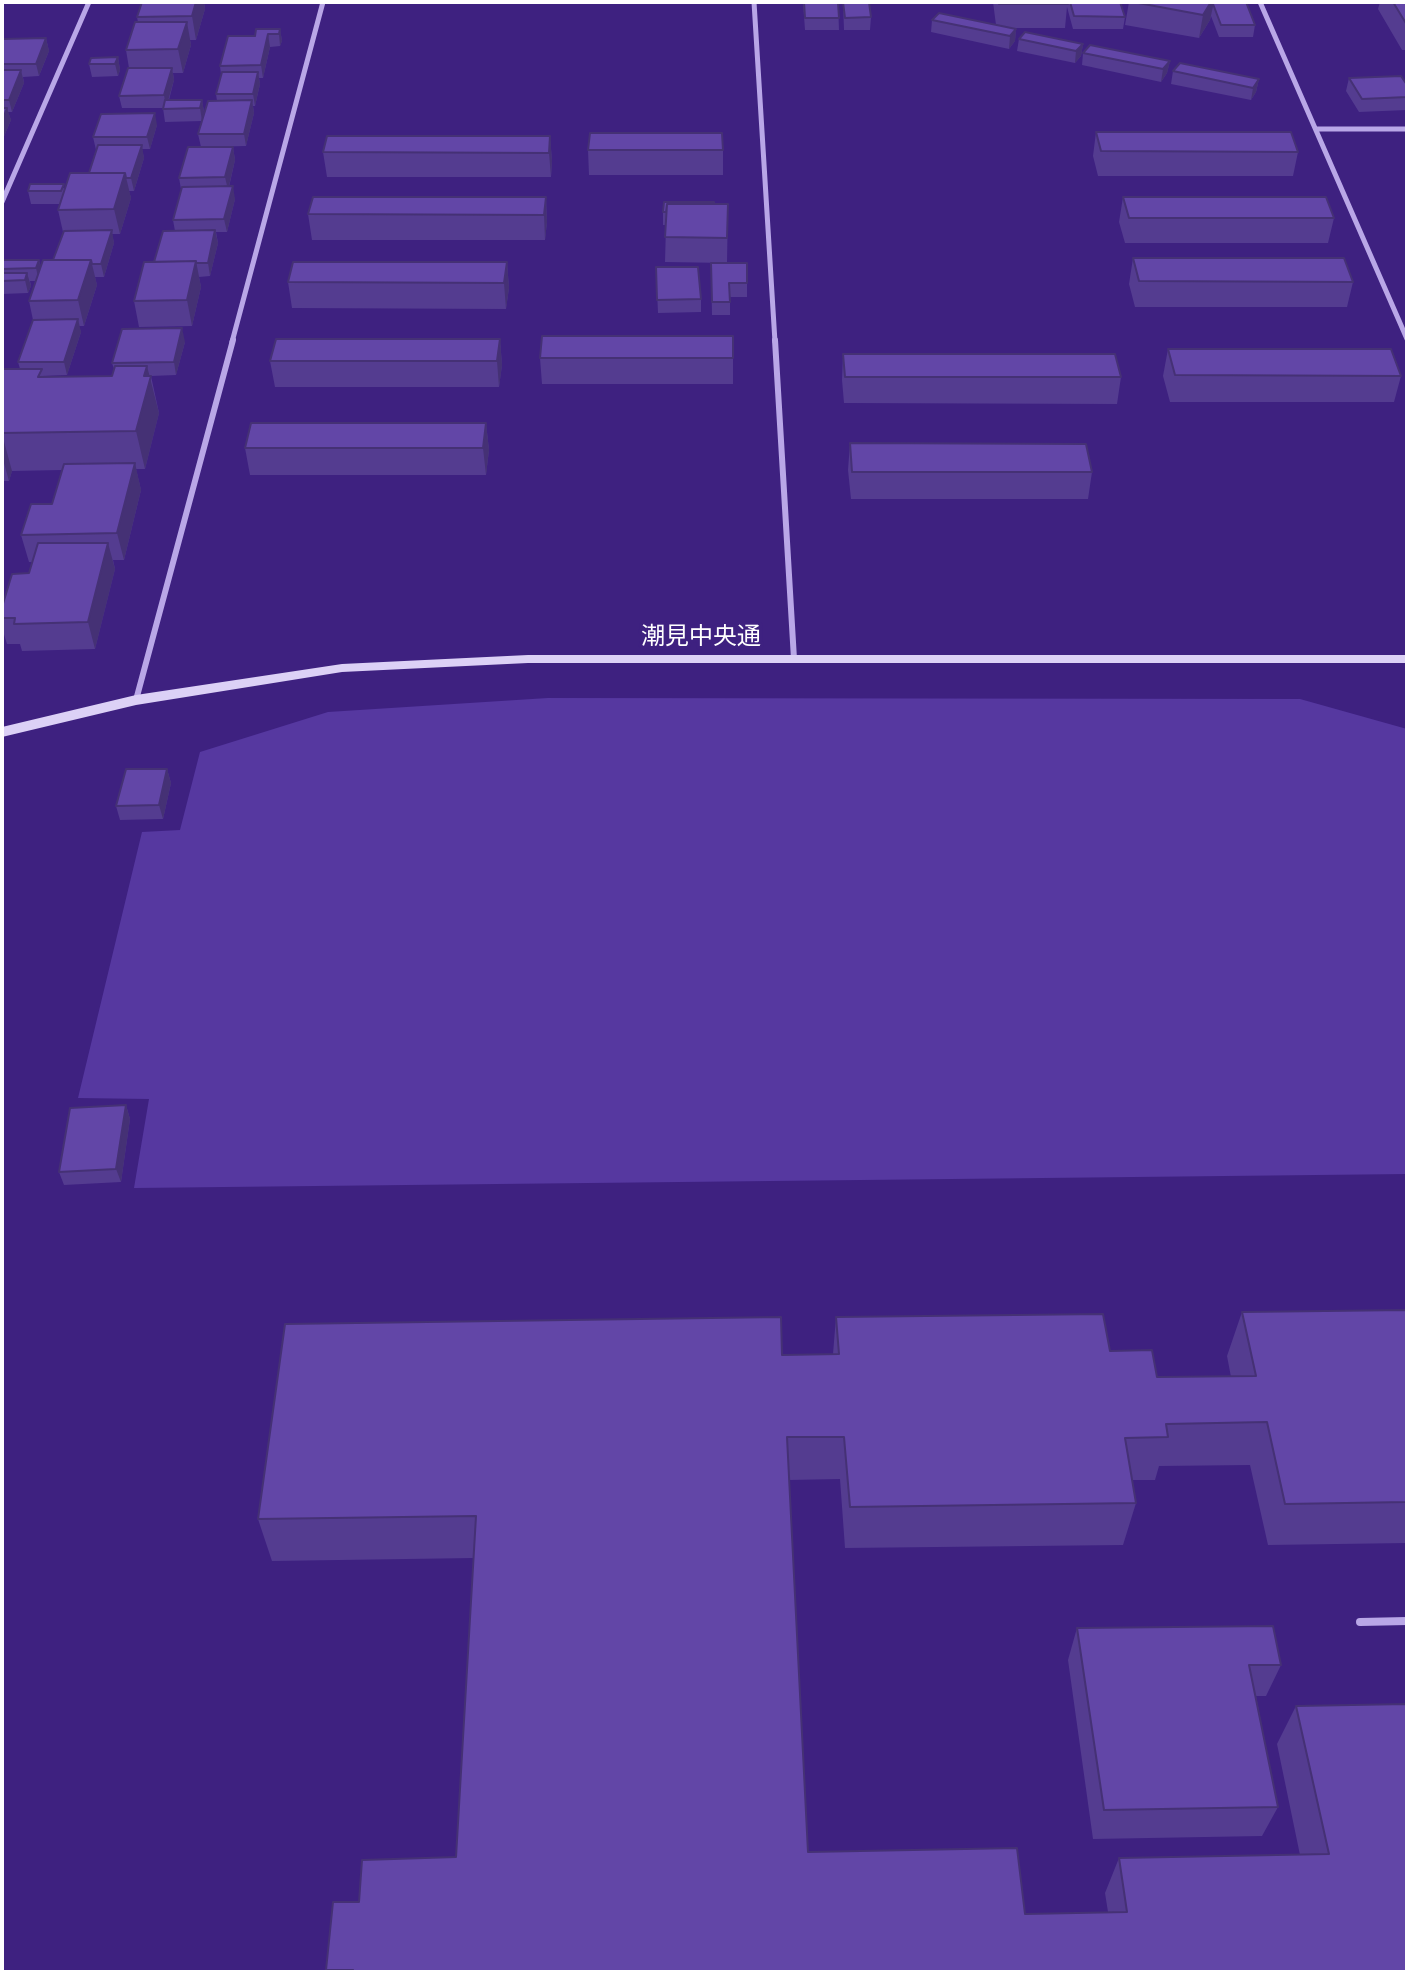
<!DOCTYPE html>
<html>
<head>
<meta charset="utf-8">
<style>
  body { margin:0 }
  #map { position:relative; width:1409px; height:1974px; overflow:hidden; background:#3e2180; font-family:Cabin,sans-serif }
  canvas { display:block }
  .frame { position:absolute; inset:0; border:4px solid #fff; pointer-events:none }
</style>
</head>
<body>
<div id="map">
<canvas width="1409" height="1974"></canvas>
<div class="frame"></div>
</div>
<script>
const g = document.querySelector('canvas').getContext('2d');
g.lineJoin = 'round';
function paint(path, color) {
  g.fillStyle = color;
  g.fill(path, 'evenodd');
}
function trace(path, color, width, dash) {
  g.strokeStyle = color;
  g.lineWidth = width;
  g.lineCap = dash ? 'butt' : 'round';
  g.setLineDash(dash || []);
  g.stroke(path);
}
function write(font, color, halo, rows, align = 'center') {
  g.font = font + ' Cabin,"Noto Sans JP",sans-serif';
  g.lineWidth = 7;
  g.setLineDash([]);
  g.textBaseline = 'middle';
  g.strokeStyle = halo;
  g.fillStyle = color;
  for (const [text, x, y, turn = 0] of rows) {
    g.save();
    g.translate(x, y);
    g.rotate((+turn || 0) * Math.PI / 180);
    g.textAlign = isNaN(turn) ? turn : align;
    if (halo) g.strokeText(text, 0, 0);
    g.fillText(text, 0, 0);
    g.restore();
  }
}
paint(new Path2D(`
  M548 698 1300 699 1407 729V1174L134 1188 149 1099 78 1098 142 832 180 830 200 752 328 712Z`), '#5638a0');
trace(new Path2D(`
  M1360 1622 1407 1621`), '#b9a7e7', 8);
trace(new Path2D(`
  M754 2 775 342
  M1260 2 1407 339
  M1316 129H1407
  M2 202 89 2
  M232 342 323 2`), '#b9a7e7', 5);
trace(new Path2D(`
  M775 340 794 659
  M136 700 233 340`), '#b9a7e7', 6);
paint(new Path2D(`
  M528 655H1407V663H528L342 672 136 705 2 737V727L136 695 342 664Z`), '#dcd1f6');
paint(new Path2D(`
  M142 2H204L205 9 196 40H190L191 45 183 73H173L174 80 169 100H202L204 112 202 121 165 122 163 108H122L119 96 129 68 126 50 138 22 137 17Z
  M803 2H838L839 30H805Z
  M843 2 871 17 870 30H844Z
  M993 2H1120L1125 17 1123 29H1073L1067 7 1065 28H1009L1016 29 1015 41 1009 49 931 32 932 20 996 25Z
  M1129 2H1246L1255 25 1253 37H1219L1211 16 1210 20 1199 38 1125 25Z
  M1380 2H1407V50H1402L1378 9Z
  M280 29 282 41 280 46 270 47 263 78H259L260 84 255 106H253L254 113 246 146 201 147 198 134 217 101 216 94 221 74 220 66 255 36Z
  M46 38 49 51 39 76 23 77 24 83 12 112H8L11 120 2 141V39Z
  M1019 39 1083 44 1081 56 1075 63 1017 51Z
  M1083 53 1170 61 1167 73 1161 82 1082 65Z
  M118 57 120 70 118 76 92 77 89 64Z
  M1173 71 1259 79 1256 92 1251 100 1171 84Z
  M1349 78 1407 85V110L1359 112 1346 91Z
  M157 125 150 149H142L144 158 134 191H129L131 198 120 234H112L114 243 104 277H95L97 285 84 326H79L81 332 67 375 43 376 44 377 112 376 114 369 112 363 185 342 176 375 151 376 159 413 145 469H136L141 490 124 560H113L115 569 95 649 22 651 20 644H7L2 628V607L29 573 32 562H29L21 535 52 504 62 470 12 471 9 481H2V369H20L18 362 33 320 29 301 36 281H30L31 286 28 293 2 294V260H39L41 267 53 260 63 232 58 210 60 204H31L28 191 65 188 89 173 97 150H96L93 137Z
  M1096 132 1298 152 1293 176H1098L1093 156Z
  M550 136 552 161 551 177H327L323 152Z
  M233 147 235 160 229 187 235 199 227 232H216L218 243 210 276 199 277 201 287 192 326 139 327 134 301 154 262 175 231 173 220 181 189 179 178Z
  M588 150H723V175H589Z
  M546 197 547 222 545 240H312L308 214Z
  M1123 197 1334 218 1328 243H1125L1119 222Z
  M714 204H728L727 263 665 262 666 225H663V212Z
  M1133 258 1353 282 1347 307H1135L1129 284Z
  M507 262 509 288 506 309 292 308 288 282Z
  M711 263 747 283V297H730V315H712Z
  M656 267 701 299V312L658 313Z
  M733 336V384H542L540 358Z
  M500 339 502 365 499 387H275L270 361Z
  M1168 349 1401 376 1394 402H1170L1163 376Z
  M843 354 1121 377 1117 404 844 403 842 380Z
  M486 423 489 450 486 475H250L245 448Z
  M850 443 1092 472 1088 499H851L848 470Z
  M167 769 171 783 163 819 120 820 116 806Z
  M126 1105 130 1119 121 1182 64 1185 59 1172Z
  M1407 1310V1543L1268 1545 1250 1465 1159 1466 1155 1480H1132L1136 1503 1123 1545 845 1548 840 1479 789 1480 808 1852 1025 1914 1108 1912 1105 1893 1119 1858 1300 1855 1277 1744 1296 1706 1407 1972H327L326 1970 359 1902 456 1857 474 1558 272 1561 258 1519 782 1355 833 1354 836 1317 1110 1351 1157 1377H1231L1227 1356 1242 1312Z
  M1077 1628 1281 1665 1266 1696H1256L1278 1807 1262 1836 1093 1839 1068 1660Z`), '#543c90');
paint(new Path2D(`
  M196 2H204L205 9 196 40 192 16Z
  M1211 2H1214L1210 20 1199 38 1203 15Z
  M187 22 191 45 183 73 178 49Z
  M280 29 282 41 280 46 279 34Z
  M1016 29 1015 41 1009 49 1010 36Z
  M268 34 270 47 263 78 261 65Z
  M46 38 49 51 39 76 36 64Z
  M1083 44 1081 56 1075 63 1076 51Z
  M118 57 120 70 118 76 115 64Z
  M1170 61 1167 73 1161 82 1163 69Z
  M172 68 174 80 166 108 164 95Z
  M21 70 24 83 12 112 9 100Z
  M258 72 260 84 255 106 253 94Z
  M1259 79 1256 92 1251 100 1253 88Z
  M202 100 204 112 202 121 200 108Z
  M252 100 254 113 246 146 244 134Z
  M7 108 11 120 2 141V121Z
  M155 113 157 125 150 149 147 137Z
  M550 136 552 161 551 177 549 153Z
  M142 145 144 158 134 191 131 178Z
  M233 147 235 160 228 190 225 177Z
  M125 173 131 198 120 234 114 209Z
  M233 186 235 199 227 232 224 219Z
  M546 197 547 222 545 240 544 215Z
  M112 230 114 243 104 277 101 264Z
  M215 230 218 243 210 276 208 263Z
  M39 260 42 273 39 281 36 268Z
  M91 260 97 285 84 326 78 300Z
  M196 261 201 287 192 326 187 300Z
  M507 262 509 288 506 309 504 283Z
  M27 273 31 286 28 293 25 280Z
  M78 319 81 332 67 375 64 362Z
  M182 328 185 342 176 375 174 362Z
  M500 339 502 365 499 387 497 361Z
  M147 366 159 413 145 469 136 431 144 376Z
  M486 423 489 450 486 475 483 448Z
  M2 434 12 471 9 481 2 456Z
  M135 463 141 490 124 560 117 533Z
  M108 543 115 569 95 649 88 622Z
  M167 769 171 783 163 819 159 805Z
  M126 1105 130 1119 121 1182 116 1169Z`), '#453175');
const building = new Path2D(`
  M142 2H196L192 16 137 17Z
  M804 2H838L839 18H805Z
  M843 2H869L871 17 845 18Z
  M999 2H1067L1068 4H999Z
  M1070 2H1120L1125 17 1074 16Z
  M1133 2H1211L1203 15Z
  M1214 2H1246L1255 25H1221L1213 4Z
  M1393 2H1407V25Z
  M939 13 1016 29 1010 36 932 20Z
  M135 22H187L178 49 126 50Z
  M256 29H280L279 34H268L261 65 220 66 228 36H255Z
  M1025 32 1083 44 1076 51 1019 39Z
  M46 38 36 64H2V39Z
  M1090 45 1170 61 1163 69 1083 53Z
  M118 57 115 64H89L91 58Z
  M1180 63 1259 79 1253 88 1173 71Z
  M128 68H172L164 95 119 96Z
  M2 70H21L9 100H2Z
  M222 72H258L253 94H216Z
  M1401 76 1407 85V97L1362 99 1349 78Z
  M165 100H202L200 108 163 109Z
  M252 100 244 134H198L208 101Z
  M2 108H7L2 121Z
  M155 113 147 137H93L101 114Z
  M1096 132H1291L1298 152 1101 151Z
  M590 133H722L723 150H588Z
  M327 136H550L549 153 323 152Z
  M98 145H142L131 178H126L125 173H89Z
  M188 147H233L225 177 179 178Z
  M70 173H125L114 209 58 210Z
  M30 184H64L61 191H28Z
  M233 186 224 219 173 220 182 187Z
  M313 197H546L544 215 308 214Z
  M1123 197H1326L1334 218H1129Z
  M664 202H714V204H667L666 212H663Z
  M667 204H728L727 238 665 237Z
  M112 230 101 264H92L91 260H53L64 231Z
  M215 230 208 263H196V261L154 262 163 231Z
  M1133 258H1344L1353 282 1139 281Z
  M2 260H39L36 268 2 269Z
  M43 260H91L78 300 29 301Z
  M196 261 187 300 134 301 144 262Z
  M293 262H507L504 283 288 282Z
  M711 263H747V283H729L730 302H712Z
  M656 267H698L701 299 657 300Z
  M2 273H27L25 280 2 281Z
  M78 319 64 362H18L33 320Z
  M182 328 174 362 112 363 122 329Z
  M542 336H733V358H540Z
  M276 339H500L497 361H270Z
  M1168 349H1391L1401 376 1175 375Z
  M843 354H1115L1121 377H845Z
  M115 366H147L144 376H151L136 431 2 433V369H42L38 377 112 376Z
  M251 423H486L483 448H245Z
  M850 443 1086 444 1092 472H852Z
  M135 463 117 533 21 535 31 504H52L64 464Z
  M38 543H108L88 622 14 624 15 618H2V607L12 574 29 573Z
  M126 769H167L159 805 116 806Z
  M126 1105 116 1169 59 1172 70 1108Z
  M1407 1310V1502L1285 1504 1267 1422 1166 1424 1168 1437 1125 1438 1136 1503 850 1507 844 1437H787L808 1852 1017 1848 1025 1914 1127 1912 1119 1858 1329 1854 1296 1706 1407 1704V1972H352L353 1970H326L333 1902H359L362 1860 456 1857 476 1516 258 1519 285 1324 781 1317 782 1355 839 1354 836 1317 1103 1314 1110 1351 1152 1350 1157 1377 1256 1376 1242 1312Z
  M1273 1626 1281 1665H1249L1278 1807 1104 1810 1077 1628Z`);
paint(building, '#6246a7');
trace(building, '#453175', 2);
write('24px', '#fff', '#3e2180', [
  ["潮見中央通",701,637]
]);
</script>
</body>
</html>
